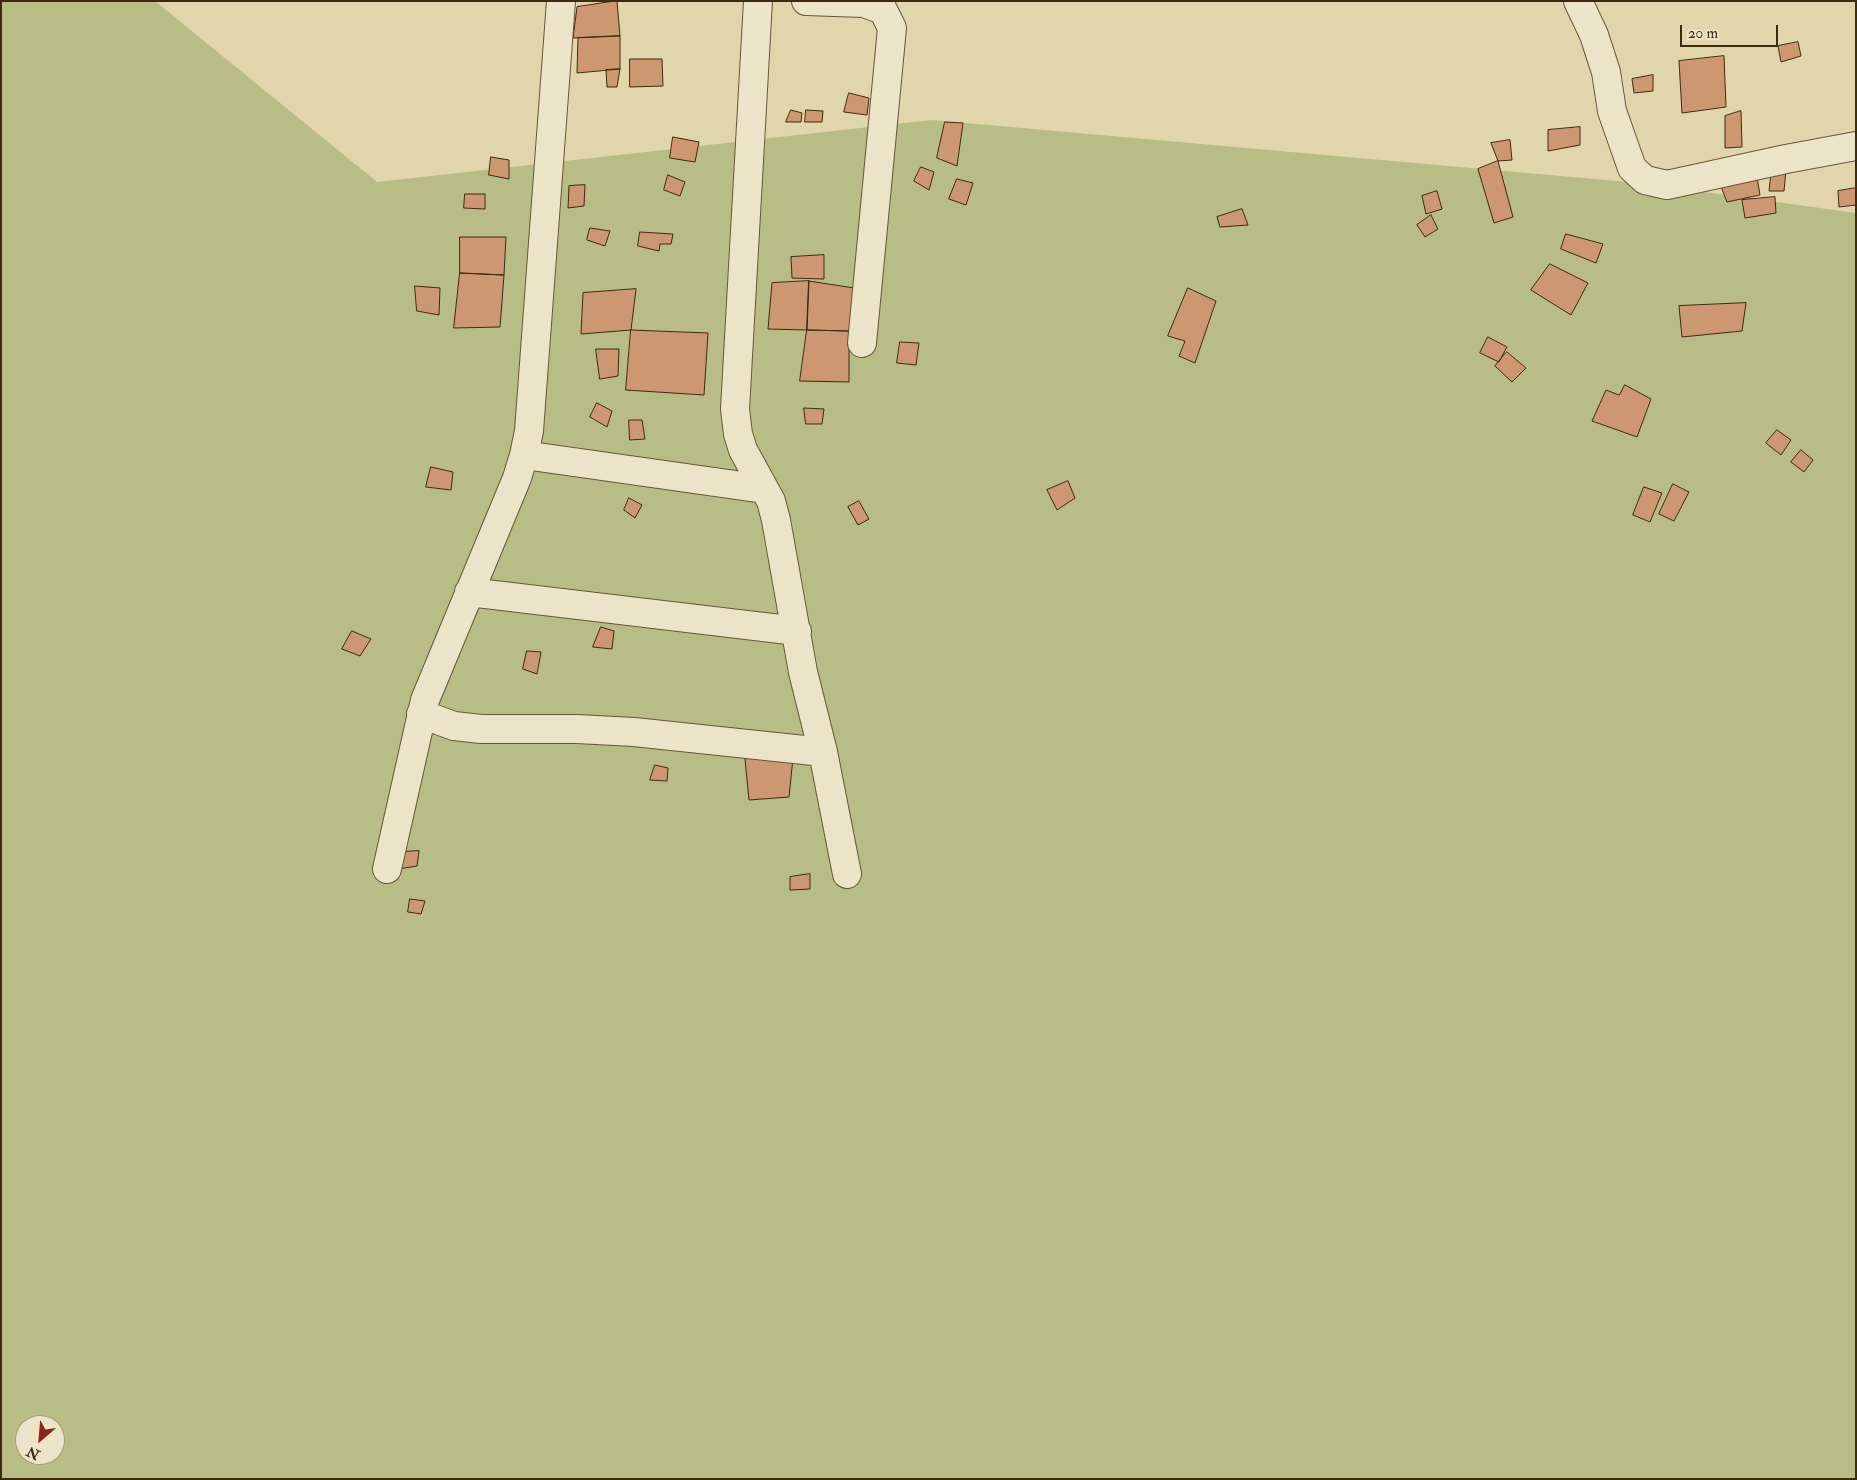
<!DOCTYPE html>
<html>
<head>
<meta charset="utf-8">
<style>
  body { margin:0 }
  #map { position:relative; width:1857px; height:1480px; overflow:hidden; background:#e1d5ab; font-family:"IM FELL Double Pica",serif }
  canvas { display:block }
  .frame { position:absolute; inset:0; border:2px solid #3f2a11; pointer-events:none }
  .north { position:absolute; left:15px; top:1415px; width:50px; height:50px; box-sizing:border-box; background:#ece4c8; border:1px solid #a79a7f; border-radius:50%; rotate:207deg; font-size:14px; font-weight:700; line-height:20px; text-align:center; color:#3f2a11 }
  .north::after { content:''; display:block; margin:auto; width:18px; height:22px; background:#8f2418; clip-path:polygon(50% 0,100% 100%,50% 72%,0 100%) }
  .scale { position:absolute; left:1680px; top:25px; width:98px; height:22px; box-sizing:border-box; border:2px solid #3f2a11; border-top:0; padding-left:6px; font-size:15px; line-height:18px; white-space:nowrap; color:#3f2a11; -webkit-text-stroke:4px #ece4c8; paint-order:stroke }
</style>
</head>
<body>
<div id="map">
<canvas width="1857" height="1480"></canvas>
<div class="frame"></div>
<div class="north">N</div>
<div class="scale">20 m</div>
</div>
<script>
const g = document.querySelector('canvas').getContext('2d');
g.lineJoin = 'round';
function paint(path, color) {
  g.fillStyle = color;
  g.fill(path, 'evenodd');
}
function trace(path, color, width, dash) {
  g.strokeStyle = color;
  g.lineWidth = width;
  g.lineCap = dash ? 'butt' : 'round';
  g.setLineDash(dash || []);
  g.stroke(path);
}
paint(new Path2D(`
  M1 1H155L377 182 932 120 1639 183 1856 213V1479H1ZM25 1425H55V1455H25Z`), '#b8bc85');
const building = new Path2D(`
  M617 1 620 36 573 38 577 7Z
  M620 36V69L577 73 578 38Z
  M1798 42 1801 56 1781 62 1778 46Z
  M1724 56 1726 107 1682 113 1679 61Z
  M630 59H662L663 86 630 87Z
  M620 69 617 87H607L606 70Z
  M1653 75V91L1634 93 1632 79Z
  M849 93 869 98 867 115 844 112Z
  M791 110 802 113 801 122H786Z
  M806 110 823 111 822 122H805Z
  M1741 111 1742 147 1725 148V116Z
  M945 122 963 123 957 166 937 158Z
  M1580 127V145L1548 151V130Z
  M673 137 699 142 695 162 670 158Z
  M1510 140 1512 160 1498 161 1491 143Z
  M491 157 509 160V179L489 175Z
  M1498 161 1513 217 1494 223 1478 169Z
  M921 167 934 172 929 190 914 181Z
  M1786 170 1784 191H1769L1771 173Z
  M668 175 685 182 680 196 664 190Z
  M1757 177 1760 195 1727 202 1720 184Z
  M957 179 973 183 966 205 949 199Z
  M585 185 584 206 568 208 569 186Z
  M1856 188V205L1839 207 1838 191Z
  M1437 191 1442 209 1426 214 1422 196Z
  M465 194H485V209L464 208Z
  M1775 197 1776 213 1745 218 1742 200Z
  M1242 209 1248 225 1220 227 1217 217Z
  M1431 215 1438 229 1425 237 1417 225Z
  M590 228 610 231 605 246 587 240Z
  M640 232 673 234 671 244H660L659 251 638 246Z
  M1566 234 1603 244 1596 263 1561 249Z
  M460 237H506L504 275 460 273Z
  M824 255V279L792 278 791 257Z
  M1550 264 1588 283 1571 315 1531 290Z
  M460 273 504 275 500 327 454 328Z
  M809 281 807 330 768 329 772 283Z
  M809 281 854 288 849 331 807 330Z
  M415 286 440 288 439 315 417 311Z
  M1188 288 1216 301 1195 363 1179 356 1185 341 1168 336Z
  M636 289 631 330 581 334 583 293Z
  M1746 303 1742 331 1682 337 1679 306Z
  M631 330 708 333 704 395 626 390Z
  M807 330 849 331V382L800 381Z
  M1488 337 1507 347 1499 362 1480 353Z
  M900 342 919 343 916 365 897 363Z
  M596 349H619L618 376 600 379Z
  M1507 352 1526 368 1512 382 1495 366Z
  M1625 385 1651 399 1637 437 1592 421 1606 390 1619 395Z
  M597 403 612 411 607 427 590 417Z
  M804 408 824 409 822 424H806Z
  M629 420H642L645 439 630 440Z
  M1777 430 1791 440 1781 455 1766 443Z
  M1801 450 1813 460 1804 472 1791 462Z
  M431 467 453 472 451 490 426 487Z
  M1068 481 1075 498 1057 510 1047 490Z
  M1673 484 1689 492 1674 521 1659 514Z
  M1644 487 1662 493 1650 522 1633 515Z
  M629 498 642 505 635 518 624 510Z
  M859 501 869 519 858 525 848 507Z
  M601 627 614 631 612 649 593 647Z
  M352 631 371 639 360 656 342 649Z
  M527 651 541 652 537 674 523 669Z
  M793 758 789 797 749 800 745 759Z
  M655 765 668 768 667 781 650 780Z
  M419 851 417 866 398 869 401 852Z
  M810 874V889L790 890V877Z
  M410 899 425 901 421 914 408 912Z`);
paint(building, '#cd9772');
trace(building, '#3f2a11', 1);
const street = new Path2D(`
  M758 1 735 409 738 434 743 450 771 501 776 520 803 672 823 752 847 874
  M806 1 864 3 883 10 892 28 862 343
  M1578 1 1594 35 1606 72 1612 111 1632 168 1645 180 1667 185 1786 159 1856 146
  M524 455 764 489
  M469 592 797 631
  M421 714 454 726 481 729H577L634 732 823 752
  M387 869 425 700 517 478 524 455 529 431 561 1`);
trace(street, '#685538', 30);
trace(street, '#ece4c8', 28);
</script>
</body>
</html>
